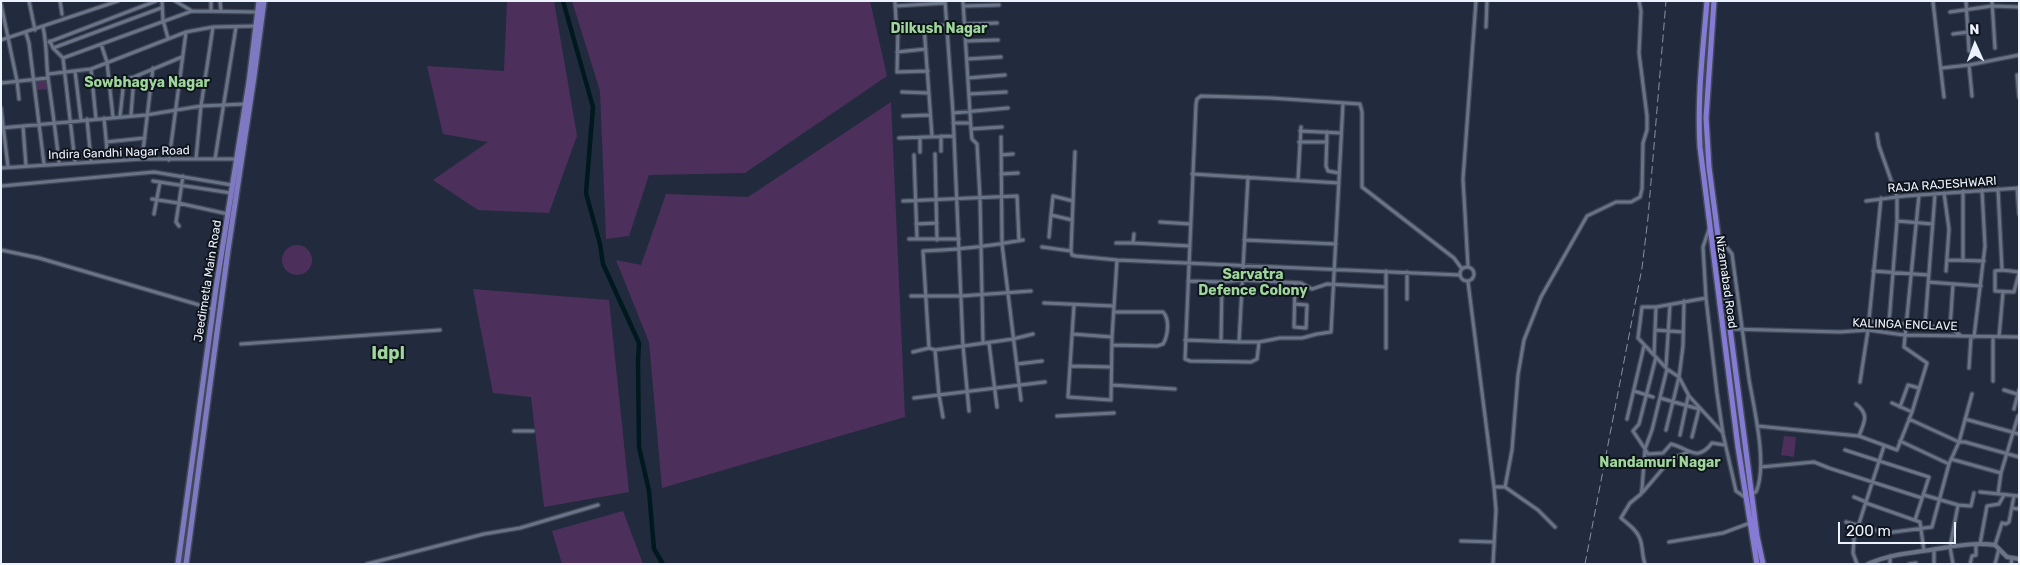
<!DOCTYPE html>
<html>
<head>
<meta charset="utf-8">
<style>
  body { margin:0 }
  #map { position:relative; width:2020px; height:565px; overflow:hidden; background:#222b3d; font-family:Rubik,sans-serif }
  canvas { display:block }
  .frame { position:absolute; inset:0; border:2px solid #ebf1fd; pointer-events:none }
  .north { position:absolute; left:1950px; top:20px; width:50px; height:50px; -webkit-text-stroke:4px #0f141c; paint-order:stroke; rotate:358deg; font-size:14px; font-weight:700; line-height:20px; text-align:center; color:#ebf1fd }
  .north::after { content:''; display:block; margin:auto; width:18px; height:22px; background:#ebf1fd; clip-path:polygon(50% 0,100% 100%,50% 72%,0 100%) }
  .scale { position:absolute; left:1838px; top:522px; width:118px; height:22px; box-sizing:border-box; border:2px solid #ebf1fd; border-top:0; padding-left:6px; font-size:15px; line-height:18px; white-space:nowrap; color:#ebf1fd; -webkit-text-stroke:4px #0f141c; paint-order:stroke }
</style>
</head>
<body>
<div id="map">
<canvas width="2020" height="565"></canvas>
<div class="frame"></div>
<div class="north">N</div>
<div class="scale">200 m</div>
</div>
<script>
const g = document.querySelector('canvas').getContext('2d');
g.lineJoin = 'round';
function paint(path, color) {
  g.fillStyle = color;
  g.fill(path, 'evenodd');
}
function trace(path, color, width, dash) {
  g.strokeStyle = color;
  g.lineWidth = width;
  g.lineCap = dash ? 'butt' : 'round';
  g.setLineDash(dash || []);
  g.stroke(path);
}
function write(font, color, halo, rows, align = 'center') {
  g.font = font + ' Rubik,sans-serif';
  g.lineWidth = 4;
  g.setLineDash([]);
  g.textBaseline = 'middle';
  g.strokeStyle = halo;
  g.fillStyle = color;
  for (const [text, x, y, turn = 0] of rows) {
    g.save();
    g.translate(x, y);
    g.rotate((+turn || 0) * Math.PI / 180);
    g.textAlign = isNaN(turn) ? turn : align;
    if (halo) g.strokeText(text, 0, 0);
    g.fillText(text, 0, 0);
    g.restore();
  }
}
paint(new Path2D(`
  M507 1H554L577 136 549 213 478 210 433 180 488 142 443 134 427 66 504 71Z
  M572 1H870L887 76 745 173 649 175 629 236 606 239 600 91Z
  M47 80 48 89 36 90 35 81Z
  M891 102 905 417 662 488 649 342 616 260 641 265 666 194 748 197Z
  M282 260a15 15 0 1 1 30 0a15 15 0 1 1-30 0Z
  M473 289 609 300 629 492 544 507 531 397 493 393Z
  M1784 436 1796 437 1794 457 1781 455Z
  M623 511 643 564H562L552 531Z`), '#4c305b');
trace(new Path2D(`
  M563 1 593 107 586 193 600 244 603 264 639 343 638 362 639 447 649 491 654 549 663 564`), '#00191f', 4.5);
const minor = new Path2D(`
  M29 1 35 30
  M60 1 62 14
  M162 1 163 20 168 38
  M175 1 192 11 258 12
  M211 1V11
  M220 1 221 11
  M895 1 896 20 898 27 946 25
  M945 1 953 113 963 346 969 411
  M963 1 971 129 972 139 977 144 980 198 983 343
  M1966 1 1969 51
  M1992 1 1995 48
  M1933 2 1944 97
  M1 4 17 81 19 99
  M895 6 945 3
  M964 6 999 5
  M1950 12 1992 6 2019 7
  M964 24 997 23
  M924 26 932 136
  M43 27C47 44 46 61 48 78 52 106 56 134 59 163
  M898 27 897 72 928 71
  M1486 27 1487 1
  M946 29 964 27
  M26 33 29 43 44 164
  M1953 34 1968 32
  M1 40 118 1
  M50 41 53 48 63 58 75 162
  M966 41 998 40
  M49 42 156 1
  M101 44 107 62 113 117
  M53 48 161 8
  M897 52 926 49
  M63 58 192 11
  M967 59 1001 57
  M1942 68 1969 65
  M91 69 96 119
  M75 71 81 120
  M48 74 91 69 186 32 213 27 256 26
  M2017 75 2019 97
  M968 78 1005 75
  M1 83 48 78
  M109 84 134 77 182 57
  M902 92 928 93
  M969 94 1006 92
  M1972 96 1969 65 2019 55
  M1 108 8 167
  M953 113 1008 108
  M131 115 134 77
  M120 116 124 80
  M903 116 930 115
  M104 118 108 160
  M87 119 91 161
  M953 123H970
  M23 126 26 166
  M1 128 146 115 201 106 245 104
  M971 129 1002 127
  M1300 131 1341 133
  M1327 132 1326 166 1328 171 1339 173
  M1877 134 1879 146 1897 197V221L1889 323
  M941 136V151
  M920 137V152
  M1001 137 1002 244 1021 400
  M899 138 954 136
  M106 142 145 138
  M1299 142H1327
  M1075 152 1071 251 1072 255 1076 256 1117 260 1460 275
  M935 154 937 240
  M914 155 917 239
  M1001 155 1013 154
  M142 159 153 68
  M196 159 201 106 213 27
  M215 159 236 27
  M169 160 186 32
  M1 168 142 159H237
  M1001 174 1018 173
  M1192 174 1339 183
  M1298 180 1301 127
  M153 181 231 193
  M1 186 154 172 232 185
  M2017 188 2019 214
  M1998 189 2002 270
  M1963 191V260
  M1944 193 1949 229 1946 271
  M152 199 178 203 228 214
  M903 201 1017 196 1019 241
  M1866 201 1905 196 2019 188
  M154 214 160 182
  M1072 220 1051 215 1053 196 1073 201
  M1897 221 1933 224
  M1160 222 1191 224
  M916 224 937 223
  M179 226 176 222 183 176
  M1709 229 1703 247 1706 298 1717 393 1723 434 1736 491 1746 498
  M1134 234 1133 243 1190 246
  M1718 236 1732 254C1738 296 1743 337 1749 379 1754 409 1768 465 1756 492L1751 493
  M1049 237 1051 215
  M909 239H959
  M1244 240 1336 244
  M1116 243H1133
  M1042 247 1071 251
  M1 250 39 258 213 309
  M1948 260 1984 261
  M1468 266 1463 179 1476 1
  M1460 274a7 7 0 1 1 14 0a7 7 0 1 1-14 0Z
  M1386 271V348
  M1873 271 1928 275
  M2019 272 2002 270 1995 271V291L2014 292 2019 273
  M1188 281 1222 282
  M1468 282 1494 487
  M1928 282 1981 286
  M911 296H961L1031 291
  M1706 298 1656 307H1642L1638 338 1667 369 1679 377 1689 396 1723 433
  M1407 299V272
  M1044 303 1114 306
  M1295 304 1307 305 1306 328 1294 327 1295 283
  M1074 305 1068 397 1111 400 1112 337 1117 260
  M1869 321 1950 328 1960 335
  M1925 325 1935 194
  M1950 328 1953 284
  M1731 329 1840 332 1868 330 1904 335 2019 337
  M1655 330 1683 332
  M1072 334 1112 337
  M1974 337 1985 246 1982 190
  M1993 337V381
  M1999 337 2003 292
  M1185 340 1239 342 1248 177
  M1221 341 1222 282 1242 280 1301 283 1312 289 1327 284 1385 287
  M1239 342H1259L1280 338H1302L1317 334 1331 332 1343 103
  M1259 342 1257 359 1251 362 1190 361 1185 359 1196 104 1197 99 1201 96 1271 98 1360 104 1362 112V187L1454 258 1462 269
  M989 343 997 407
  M241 344 440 330
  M1112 345 1157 346 1163 344C1168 336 1170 319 1163 312H1114
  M929 348 923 251C957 250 990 246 1023 240
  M935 350 939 395 943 417
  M913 352 929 348 935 350 1013 339 1033 334
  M1654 355 1656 307
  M1017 364 1042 361
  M1070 366 1111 367
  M1666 366 1670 305
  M1969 368 1971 337
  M1667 369 1652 430 1645 449 1648 454 1663 453 1671 444C1688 448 1697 463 1712 443L1725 445
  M1860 382 1868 330 1881 198
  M1112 385 1175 389
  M2004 390 2017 394
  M1634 391 1653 397
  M914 398 1045 382
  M1660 398 1699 409 1692 437
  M1892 403 1912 412
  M1856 404C1870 415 1864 422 1859 436
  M1900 407 1908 385 1919 388
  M2014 409 2019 390
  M1057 416 1114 413
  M1627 419 1644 346
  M1909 419 1959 442H1965L2019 457
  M1965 419 2019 434
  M1757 426 1859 436 1897 450 1912 412 1927 363 1904 347 1919 195
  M1666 430 1679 377 1683 346 1684 301
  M514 431H533
  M1680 435 1688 397
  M1900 441 1949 464
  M1845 450 1929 477 1915 520
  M1951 459 2001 473
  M1761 467 1814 462 1829 468 1922 498
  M1505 487 1538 510 1555 527
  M1643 492 1671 459 1688 452
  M1980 492 2019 496
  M1998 494 2001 473 2018 416
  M1924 495 1958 505 1971 506 1974 493
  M1854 497 1866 502
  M1866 503 1920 522 1924 551
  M2012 508 2019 509
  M1846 522 1886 533 1932 527 1949 464 1959 442 1972 394
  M1461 541 1494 542
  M1669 542 1723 533 1750 523
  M1980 544 1987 506 1999 504 2004 495
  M1995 545 2002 523 2006 524 2009 522 2014 496
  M1890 556V564
  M367 564 484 534 520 528 598 505
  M1493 564 1496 510 1494 487H1505L1512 450 1518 375 1524 340 1541 297 1587 216 1616 202H1631L1640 197 1642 189 1643 143 1647 130V116L1639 53 1641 11 1639 1
  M1645 564C1642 556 1643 547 1640 539 1637 530 1628 524 1621 518L1630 503 1641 494 1642 489 1645 449 1633 431 1639 424 1656 357
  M1857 564 1853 553 1854 539 1884 446
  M1909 564 1916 563
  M1934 564V550
  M1953 564 1950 547 1958 505
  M1970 564 1972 556 1976 555V544
  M1995 564 1999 549
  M2011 564 2012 559`);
const tertiary = new Path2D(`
  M1868 564C1890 554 1913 553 1936 549 1956 546 1975 542 1995 545L2007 557 2019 559`);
const primary = new Path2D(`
  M178 564 216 288 249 82 259 1
  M186 564 228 250 254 77 264 1`);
const trunk = new Path2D(`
  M1707 1C1703 50 1697 98 1700 147L1738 447 1757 564
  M1714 1 1706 118 1709 167 1757 536 1763 564`);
trace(minor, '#414857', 5.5);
trace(tertiary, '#414857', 6);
trace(primary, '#414857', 8);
trace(trunk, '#414857', 8);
trace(minor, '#697489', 3);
trace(tertiary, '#697489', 4);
trace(primary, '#7e79c1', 5);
trace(trunk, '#857bd4', 5);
trace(new Path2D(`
  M1585 564 1642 268 1648 218 1666 1`), '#8a91a0', 1, [8, 4]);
write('12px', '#ebf1fd', '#0f141c', [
  ["Indira Gandhi Nagar Road",119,153,-2],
  ["RAJA RAJESHWARI",1942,185,-4],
  ["Jeedimetla Main Road",208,281,-81],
  ["Nizamabad Road",1726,282,82],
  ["KALINGA ENCLAVE",1905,325,2]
]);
write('bold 14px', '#9fd69b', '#0f141c', [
  ["Dilkush Nagar",939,29],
  ["Sowbhagya Nagar",147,83],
  ["Sarvatra",1253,275],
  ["Defence Colony",1253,291],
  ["Nandamuri Nagar",1660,463]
]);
write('bold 18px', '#9fd69b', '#0f141c', [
  ["Idpl",388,354]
]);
</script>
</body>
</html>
